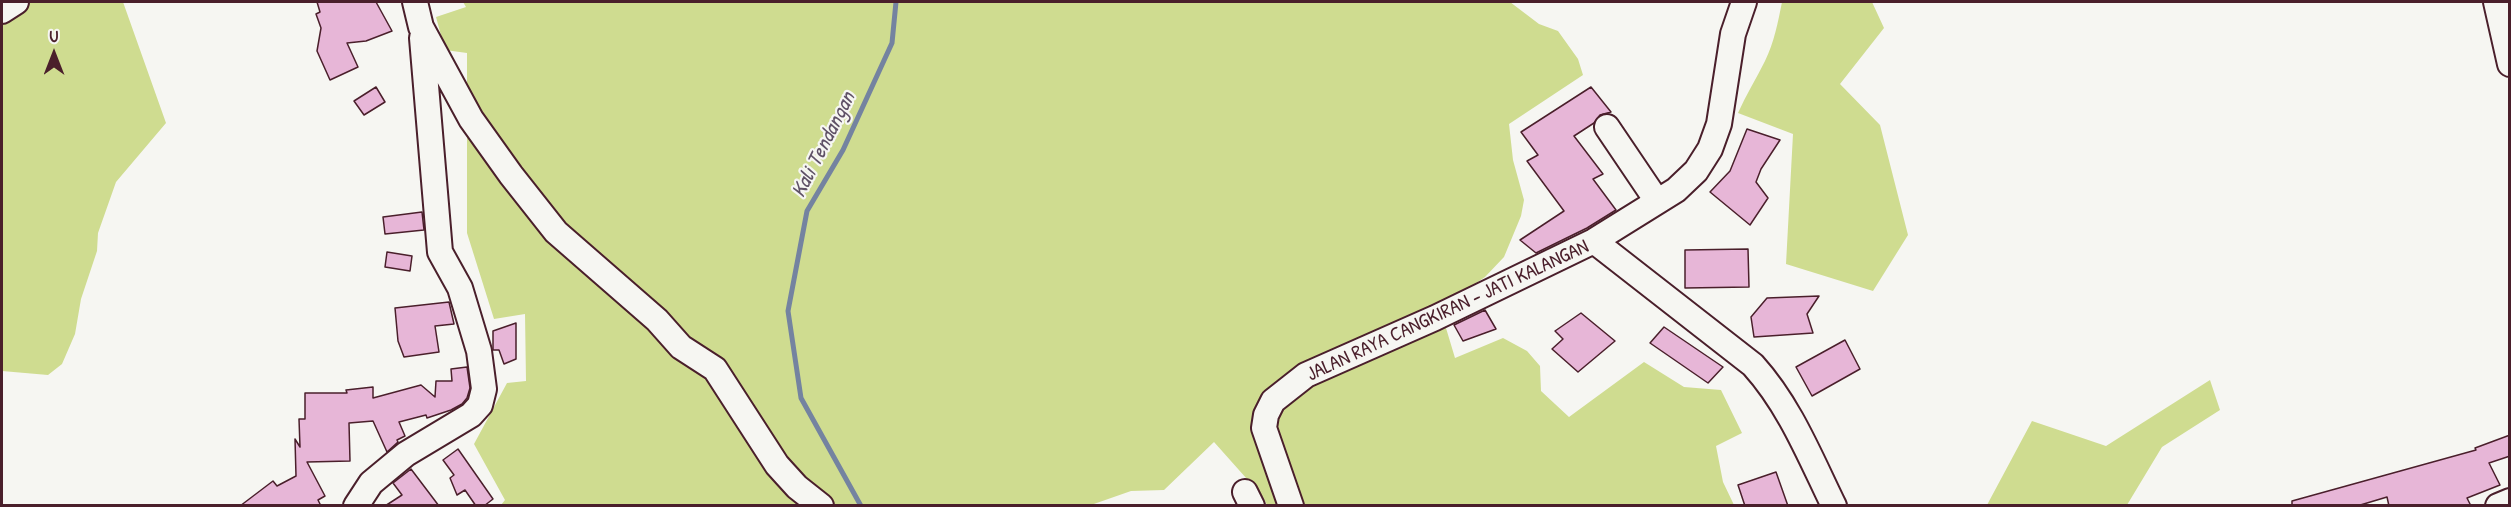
<!DOCTYPE html>
<html>
<head>
<meta charset="utf-8">
<style>
  body { margin:0 }
  #map { position:relative; width:2511px; height:507px; overflow:hidden; background:#f6f6f2; font-family:"Patrick Hand",sans-serif }
  canvas { display:block }
  .frame { position:absolute; inset:0; border:3px solid #4a1f2b; pointer-events:none }
  .north { position:absolute; left:24px; top:24px; width:60px; height:60px; -webkit-text-stroke:4px #f6f6f2; paint-order:stroke; rotate:0deg; font-size:16px; font-weight:700; line-height:24px; text-align:center; color:#4a1f2b }
  .north::after { content:''; display:block; margin:auto; width:21px; height:27px; background:#4a1f2b; clip-path:polygon(50% 0,100% 100%,50% 72%,0 100%) }
</style>
</head>
<body>
<div id="map">
<canvas width="2511" height="507"></canvas>
<div class="frame"></div>
<div class="north">U</div>
</div>
<script>
const g = document.querySelector('canvas').getContext('2d');
g.lineJoin = 'round';
function paint(path, color) {
  g.fillStyle = color;
  g.fill(path, 'evenodd');
}
function trace(path, color, width, dash) {
  g.strokeStyle = color;
  g.lineWidth = width;
  g.lineCap = dash ? 'butt' : 'round';
  g.setLineDash(dash || []);
  g.stroke(path);
}
function write(font, color, halo, rows, align = 'center') {
  g.font = font + ' "Patrick Hand",sans-serif';
  g.lineWidth = 4.5;
  g.setLineDash([]);
  g.textBaseline = 'middle';
  g.strokeStyle = halo;
  g.fillStyle = color;
  for (const [text, x, y, turn = 0] of rows) {
    g.save();
    g.translate(x, y);
    g.rotate((+turn || 0) * Math.PI / 180);
    g.textAlign = isNaN(turn) ? turn : align;
    if (halo) g.strokeText(text, 0, 0);
    g.fillText(text, 0, 0);
    g.restore();
  }
}
paint(new Path2D(`
  M2 2H123L166 123 116 182 98 233 97 251 81 299 75 334 62 364 48 375 2 371Z
  M463 2H1510L1539 24 1558 31 1578 59 1583 75 1509 124 1513 160 1524 200 1521 216 1504 257 1485 277 1440 308 1455 358 1503 338 1527 351 1540 366 1541 391 1569 417 1644 362 1684 387 1721 390 1742 433 1716 446 1723 482 1734 505H1267L1263 497 1214 442 1164 490 1131 491 1091 505H501L505 500 474 444 507 383 526 381 525 314 494 319 467 233V53L445 50 436 17 466 7Z
  M1782 2H1872L1884 28 1840 84 1880 125 1908 235 1873 291 1786 264 1793 134 1738 113C1746 95 1756 79 1765 61 1774 43 1778 22 1782 2Z
  M2210 380 2220 410 2162 447 2127 505H1987L2032 421 2106 446Z`), '#cfdc90');
trace(new Path2D(`
  M861 506 801 398 788 311 807 211 843 150 892 43 896 2`), '#7483a0', 5);
const building = new Path2D(`
  M317 2H376L392 31 366 41 347 43 358 67 330 80 317 51 321 28 316 14 320 12Z
  M376 87 385 102 364 115 354 101Z
  M1591 87 1611 112 1600 115 1594 123 1574 136 1603 174 1593 179 1616 210 1587 228 1536 253 1520 240 1564 211 1527 161 1538 155 1521 132Z
  M1747 129 1780 140 1761 169 1756 182 1768 198 1750 225 1710 192 1730 171Z
  M422 212 424 230 385 234 383 217Z
  M1748 249 1749 287 1685 288V250Z
  M387 252 412 256 410 271 385 267Z
  M1819 296 1807 314 1813 333 1754 337 1751 317 1767 298Z
  M449 302 454 324 435 326 439 352 404 357 398 341 395 308Z
  M1485 310 1496 329 1463 341 1454 325Z
  M1581 313 1615 341 1578 372 1552 349 1563 339 1555 331Z
  M516 323V359L504 364 499 350H493V331Z
  M1664 327 1723 367 1708 383 1650 343Z
  M1845 340 1860 369 1812 396 1796 367Z
  M467 367 470 388 467 398 462 404 451 410 427 418 426 415 399 422 405 436 397 440 398 442 387 452 373 421 349 423 350 461 307 462 325 496 318 500 321 506H240L273 481 277 486 296 476 295 439 300 447 299 419H305V393H347L346 390 373 387V398L421 385 435 397 436 381H452L451 369Z
  M2510 435V456L2489 463 2500 485 2467 498 2471 506H2389L2387 497 2357 506H2292V501L2476 450 2475 448Z
  M458 449 493 499 484 506H476L465 490 457 495 450 478 454 475 443 460Z
  M411 469 439 506H385L402 495 393 483Z
  M1776 472 1788 506H1745L1738 485Z`);
paint(building, '#e7b6d7');
trace(building, '#4a1f2b', 1.5);
const minor = new Path2D(`
  M415 2 421 27 471 119 511 175 556 232 657 320 681 347 715 369 777 465 797 487 821 506
  M2496 2 2510 64
  M2 11 16 2
  M1607 127 1657 201
  M1594 241 1753 365C1790 406 1810 457 1834 506
  M1245 492 1252 506
  M356 506 371 483 406 454 471 415 480 405 484 389 479 351 460 288 440 252 422 38
  M1291 506 1264 428 1266 415 1273 401 1306 375 1435 318 1594 241 1676 190 1696 171 1710 149 1719 124 1733 34 1744 2
  M2498 506 2510 501`);
trace(minor, '#4a1f2b', 28);
trace(minor, '#f6f6f2', 24);
write('20px', '#4a1f2b', '#f6f6f2', [
  ["JALAN RAYA CANGKIRAN - JATI KALANGAN",1448,311,-25]
]);
write('italic 21px', '#5f5166', '#f6f6f2', [
  ["Kali Tendangan",824,145,-63]
]);
</script>
</body>
</html>
